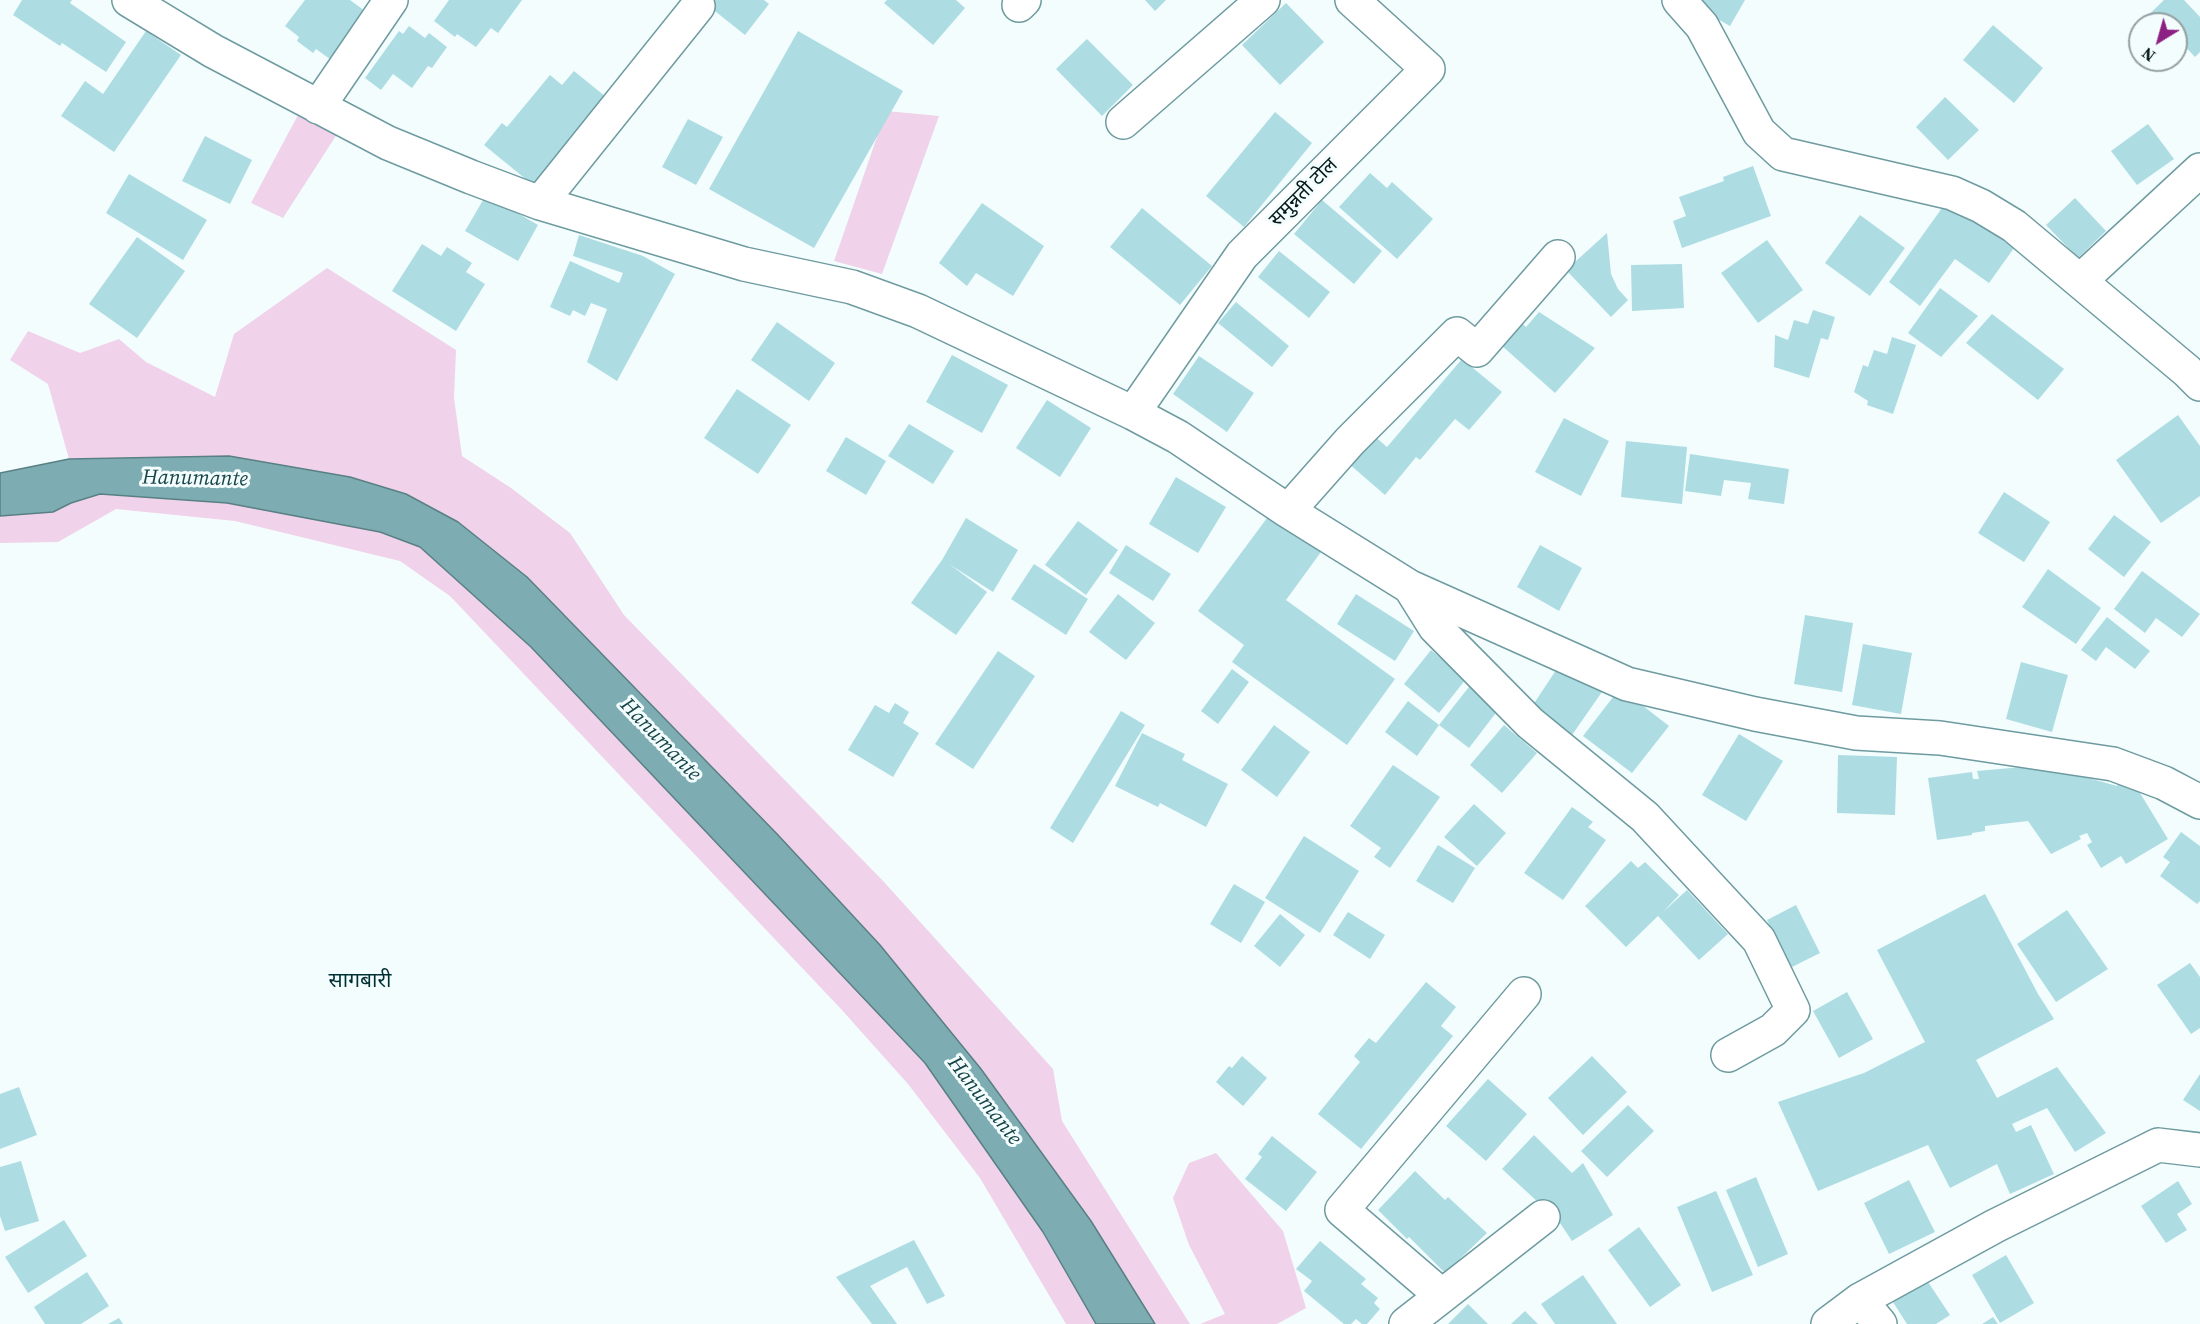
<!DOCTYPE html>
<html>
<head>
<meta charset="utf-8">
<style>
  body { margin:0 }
  #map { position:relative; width:2200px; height:1324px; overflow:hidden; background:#f3fdfd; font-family:"Source Serif 4",serif }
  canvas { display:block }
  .north { position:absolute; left:2128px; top:12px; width:60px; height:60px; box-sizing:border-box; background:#f3fdfd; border:2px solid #94a1a2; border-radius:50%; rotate:217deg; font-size:16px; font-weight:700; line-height:24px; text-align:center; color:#06181a }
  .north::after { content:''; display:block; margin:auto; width:21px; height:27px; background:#8d2083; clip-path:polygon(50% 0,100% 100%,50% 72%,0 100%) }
</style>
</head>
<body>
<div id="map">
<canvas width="2200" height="1324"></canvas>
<div class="north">N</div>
</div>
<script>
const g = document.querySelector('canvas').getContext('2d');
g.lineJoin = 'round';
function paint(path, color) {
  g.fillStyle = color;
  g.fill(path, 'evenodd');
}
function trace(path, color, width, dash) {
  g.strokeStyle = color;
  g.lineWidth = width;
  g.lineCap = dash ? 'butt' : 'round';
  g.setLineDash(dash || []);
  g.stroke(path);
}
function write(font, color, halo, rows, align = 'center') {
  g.font = font + ' "Source Serif 4","Noto Sans Devanagari",serif';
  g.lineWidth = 6;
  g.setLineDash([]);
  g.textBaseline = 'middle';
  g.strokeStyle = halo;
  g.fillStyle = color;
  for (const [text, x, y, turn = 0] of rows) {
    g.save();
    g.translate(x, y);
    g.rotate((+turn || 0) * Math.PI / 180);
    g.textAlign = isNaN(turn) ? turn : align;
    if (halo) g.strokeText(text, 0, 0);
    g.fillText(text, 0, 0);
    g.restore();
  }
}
paint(new Path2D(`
  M886 111 939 116 882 274 834 261Z
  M298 115 339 131 283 218 251 203Z
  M327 268 456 350 454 398 462 456 511 488 570 533 624 615 884 882 1053 1069 1062 1121 1190 1324H1155L1091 1221 530 580 458 522 406 494 350 477 229 456 69 459 48 384 10 360 28 331 80 353 119 339 146 362 215 397 234 334Z
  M100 494 227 503 380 532 420 547 531 647 925 1063 1043 1232 1096 1324H1066L980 1178 908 1084 841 1009 450 596 400 561 235 521 116 509 58 542 0 543V516L53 512 71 503Z
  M1216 1153 1283 1231 1306 1308 1277 1324H1200L1225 1314 1189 1245 1173 1198 1189 1163Z`), '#f0d2ea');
const water = new Path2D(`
  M229 456 350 477 406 494 458 522 527 577 778 835 880 945 981 1069 1091 1221 1155 1324H1096L1043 1232 925 1063 531 647 420 547 380 532 227 503 100 494 71 503 53 512 0 516V473L69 459Z`);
paint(water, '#7dadb2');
trace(water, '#598084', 1.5);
paint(new Path2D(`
  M22 0H72L70 3 126 42 106 72 62 43 60 46 13 15Z
  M305 0H350L369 14 334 62 316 49 313 53 297 41 299 37 285 26Z
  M449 0H522L498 33 491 28 476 47 457 34 455 37 434 21Z
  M701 0H764L769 4 745 35Z
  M887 0H956L965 8 933 45 884 3Z
  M1145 0H1166L1155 11Z
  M1688 0H1745L1730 26 1687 2Z
  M2164 0H2184L2200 17V52L2195 57 2181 42 2176 46V24H2140V33L2135 28Z
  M1286 3 1324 42 1280 85 1242 45Z
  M1993 25 2043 68 2014 103 1963 60Z
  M409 26 425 38 429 33 447 47 432 68 428 66 412 88 393 74 381 90 365 78 399 31 403 34Z
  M146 31 181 55 114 152 61 116 85 81 103 94Z
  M798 31 903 91 814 248 709 189Z
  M1087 39 1133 85 1102 116 1056 69Z
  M574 71 606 97 533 185 484 145 502 123 507 127 550 75 562 85Z
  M1945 97 1979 130 1948 160 1916 127Z
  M1275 112 1312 143 1244 227 1206 196Z
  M688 119 723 137 696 185 662 167Z
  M2148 124 2174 159 2137 185 2111 151Z
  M205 136 252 160 230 204 182 181Z
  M1753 166 1771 216 1682 248 1673 221 1686 216 1679 197 1724 181 1723 177Z
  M1370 173 1387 188 1392 182 1433 219 1397 259 1339 207Z
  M129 174 207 220 183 260 106 213Z
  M486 195 538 225 518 261 465 231Z
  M2075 198 2106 231 2078 258 2046 225Z
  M1322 200 1382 251 1354 284 1294 234Z
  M1947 201 2014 248 1989 283 1955 259 1920 306 1889 282Z
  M982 203 1044 246 1013 296 976 273 967 286 939 263Z
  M1142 208 1212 266 1180 305 1110 247Z
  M1860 215 1905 248 1870 296 1825 263Z
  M1607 233 1611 274 1618 289 1628 300 1611 317 1566 270Z
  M579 235 643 256 675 274 617 381 587 362 607 309 591 303 585 316 573 310 570 316 550 307 570 261 619 283 623 273 573 256Z
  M137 237 185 271 137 338 89 304Z
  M1767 240 1803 290 1758 323 1721 273Z
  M422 244 441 256 447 247 472 263 466 272 485 284 456 331 392 291Z
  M1279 251 1330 292 1309 318 1258 277Z
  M1682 264 1684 308 1632 311 1631 265Z
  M1940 288 1978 316 1941 357 1908 333Z
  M1236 302 1289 346 1272 367 1218 323Z
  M1813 310 1835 317 1828 340 1821 338 1809 378 1774 367 1775 335 1788 340 1794 320 1808 324Z
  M1539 312 1595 348 1555 393 1501 345 1521 322 1526 327Z
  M1992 314 2064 369 2038 400 1966 343Z
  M777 322 835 363 809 401 751 360Z
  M1892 337 1916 345 1893 414 1867 405 1868 401 1854 392 1863 365 1868 367 1874 350 1887 354Z
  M952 355 1008 385 982 433 926 402Z
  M1199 356 1254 393 1227 432 1173 394Z
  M1462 359 1502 392 1469 430 1455 419 1420 460 1416 457 1385 495 1348 463 1372 434 1387 447Z
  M737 389 791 425 758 474 704 438Z
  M1047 400 1091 428 1060 477 1016 448Z
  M2178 415 2200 446V496L2161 523 2116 460Z
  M1564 418 1609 441 1581 496 1535 472Z
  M909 424 954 451 933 484 888 456Z
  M846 437 886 461 866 495 826 471Z
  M1626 441 1687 447 1682 504 1621 497Z
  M1690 454 1789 469 1784 504 1748 499 1751 483 1724 480 1721 496 1685 491Z
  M1176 477 1226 507 1198 553 1149 524Z
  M2004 492 2050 522 2024 562 1978 533Z
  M1270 514 1321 552 1286 600 1395 679 1347 745 1232 662 1244 645 1198 611Z
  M2114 515 2151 542 2124 577 2088 549Z
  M966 518 1018 550 993 592 949 564 987 592 956 635 911 603 942 560Z
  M1078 521 1118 550 1086 595 1045 565Z
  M1126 545 1171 574 1153 601 1109 573Z
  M1540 545 1582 568 1559 611 1517 587Z
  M1034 564 1088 599 1066 635 1011 599Z
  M2048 569 2101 608 2076 644 2022 607Z
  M2142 571 2200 614 2182 637 2156 618 2145 633 2114 609Z
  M1118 594 1155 623 1126 660 1089 632Z
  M1356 594 1414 631 1395 661 1337 624Z
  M1805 615 1853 623 1842 692 1794 684Z
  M2107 617 2150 651 2135 669 2106 647 2096 661 2081 650Z
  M1863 644 1912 653 1901 714 1852 705Z
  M1431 650 1466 679 1439 713 1404 684Z
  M998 651 1035 676 973 769 935 744Z
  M1562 661 1604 689 1572 735 1531 708Z
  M2021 662 2068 675 2052 732 2006 719Z
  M1232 669 1249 682 1218 724 1201 711Z
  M1472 683 1502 705 1469 748 1439 725Z
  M1620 688 1669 726 1632 773 1583 736Z
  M1408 701 1439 725 1417 756 1385 732Z
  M895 703 909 712 903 723 919 733 893 777 848 750 875 705 889 713Z
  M1121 711 1145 725 1073 843 1050 828Z
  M1274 725 1310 752 1277 797 1241 770Z
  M1504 725 1537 753 1502 793 1470 765Z
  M1142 733 1185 754 1182 760 1228 784 1206 827 1160 803 1158 807 1115 786Z
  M1739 734 1783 761 1746 821 1702 795Z
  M1838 755 1897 757 1895 815 1837 813Z
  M1393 765 1440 797 1390 868 1374 857 1381 848 1350 826Z
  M2022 767 2085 777 2117 786 2119 781 2137 788 2168 839 2126 864 2121 856 2101 868 2087 845 2092 842 2087 833 2079 836 2081 839 2051 854 2028 821 1985 826V831L1972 833V835L1937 840 1928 778 1972 772 1973 779H1979L1977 771Z
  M1474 804 1506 833 1477 866 1444 837Z
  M1572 807 1593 822 1588 827 1606 840 1563 900 1524 873Z
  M2181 832 2200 846V901L2197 904 2160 876 2170 862 2163 857Z
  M1304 836 1359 871 1320 933 1265 898Z
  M1438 845 1475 868 1453 903 1416 881Z
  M1631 861 1638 868 1645 862 1679 895 1663 912 1687 890 1728 934 1699 960 1658 916 1626 947 1585 906Z
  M1234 884 1265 902 1241 943 1210 924Z
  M1985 894 2038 994 2054 1019 1976 1060 1997 1098 2057 1067 2106 1133 2075 1152 2047 1108 2012 1124 2016 1132 2031 1125 2054 1174 2010 1194 1997 1164 1950 1188 1928 1145 1818 1191 1778 1102 1864 1073 1925 1042 1877 950Z
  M1796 905 1820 953 1790 968 1767 920Z
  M2067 910 2108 969 2056 1002 2017 944Z
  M1348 912 1385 935 1370 959 1333 935Z
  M1280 914 1305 935 1280 967 1254 946Z
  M2190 963 2200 977V1028L2191 1034 2157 985Z
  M1426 982 1456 1007 1441 1026 1453 1036 1361 1149 1318 1114 1360 1062 1354 1056 1369 1038 1376 1043Z
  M1847 992 1873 1039 1839 1058 1813 1011Z
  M1242 1056 1267 1078 1243 1106 1216 1082 1229 1066 1232 1068Z
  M1592 1056 1627 1092 1583 1135 1548 1098Z
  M2200 1074V1111L2183 1100Z
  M1488 1079 1527 1114 1486 1161 1446 1126Z
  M19 1087 37 1135 0 1149V1094Z
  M1628 1105 1654 1131 1607 1177 1581 1151Z
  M1534 1135 1572 1173 1583 1163 1613 1215 1572 1241 1544 1199 1539 1203 1502 1169Z
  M1272 1136 1317 1172 1286 1211 1245 1179 1262 1157 1258 1154Z
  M21 1161 39 1221 5 1231 0 1216V1167Z
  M1415 1171 1445 1200 1448 1197 1487 1233 1445 1273 1409 1237 1407 1239 1378 1210Z
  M1756 1177 1788 1254 1758 1267 1726 1190Z
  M1909 1180 1935 1232 1889 1254 1864 1203Z
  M2178 1181 2192 1204 2177 1214 2187 1230 2166 1243 2141 1206Z
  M1716 1191 1753 1275 1712 1292 1677 1207Z
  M64 1220 87 1256 28 1293 5 1257Z
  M1639 1227 1681 1285 1650 1307 1608 1250Z
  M914 1240 945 1296 927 1304 907 1267 870 1286 897 1324H872L836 1277Z
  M1320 1241 1366 1279 1361 1284 1378 1298 1374 1303 1380 1309 1367 1324H1362L1356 1319 1351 1324H1344L1304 1291 1312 1281 1296 1269Z
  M2006 1255 2034 1303 2000 1323 1972 1275Z
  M87 1272 109 1306 81 1324H45L34 1307Z
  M1583 1275 1617 1324H1555L1541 1304Z
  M1926 1279 1950 1315 1936 1324H1907L1889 1296Z
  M1468 1304 1488 1324H1448Z
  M1525 1311 1538 1324H1511Z
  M1993 1317 1998 1324H1982Z
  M119 1318 123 1324H108Z`), '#addde3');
const minor = new Path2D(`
  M129 0 213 51 388 143 471 177 540 203 744 264 852 287 918 311 1133 413 1178 437 1288 511 1410 587 1627 684 1755 714 1856 733 1940 738 2113 764 2164 783 2200 802
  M1679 0 1702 26 1759 132 1783 154 1952 193 1981 206 2014 226 2187 371 2200 384
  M1019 5 1024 0
  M318 107 391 0
  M1123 122 1263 0
  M540 203 698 6
  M2080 281 2200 170
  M1133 413 1242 255 1428 69 1352 0
  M1288 511 1350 441 1457 334 1477 350 1558 257
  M1410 587 1435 627 1530 723 1645 817 1759 940 1793 1010 1773 1030 1728 1055
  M1441 1295 1342 1210 1524 994
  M1860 1300 1880 1324
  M1406 1324 1543 1217
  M1828 1324 1860 1300 1995 1226 2158 1145 2200 1150`);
trace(minor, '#6e9ba0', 36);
trace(minor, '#fff', 33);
write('20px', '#06181a', '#f3fdfd', [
  ["समुन्नती टोल",1304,193,-45]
]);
write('italic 21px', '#174448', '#f3fdfd', [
  ["Hanumante",195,479,1],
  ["Hanumante",660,740,46],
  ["Hanumante",984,1101,52]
]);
write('21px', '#003034', '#f3fdfd', [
  ["सागबारी",360,982]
]);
</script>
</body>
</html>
